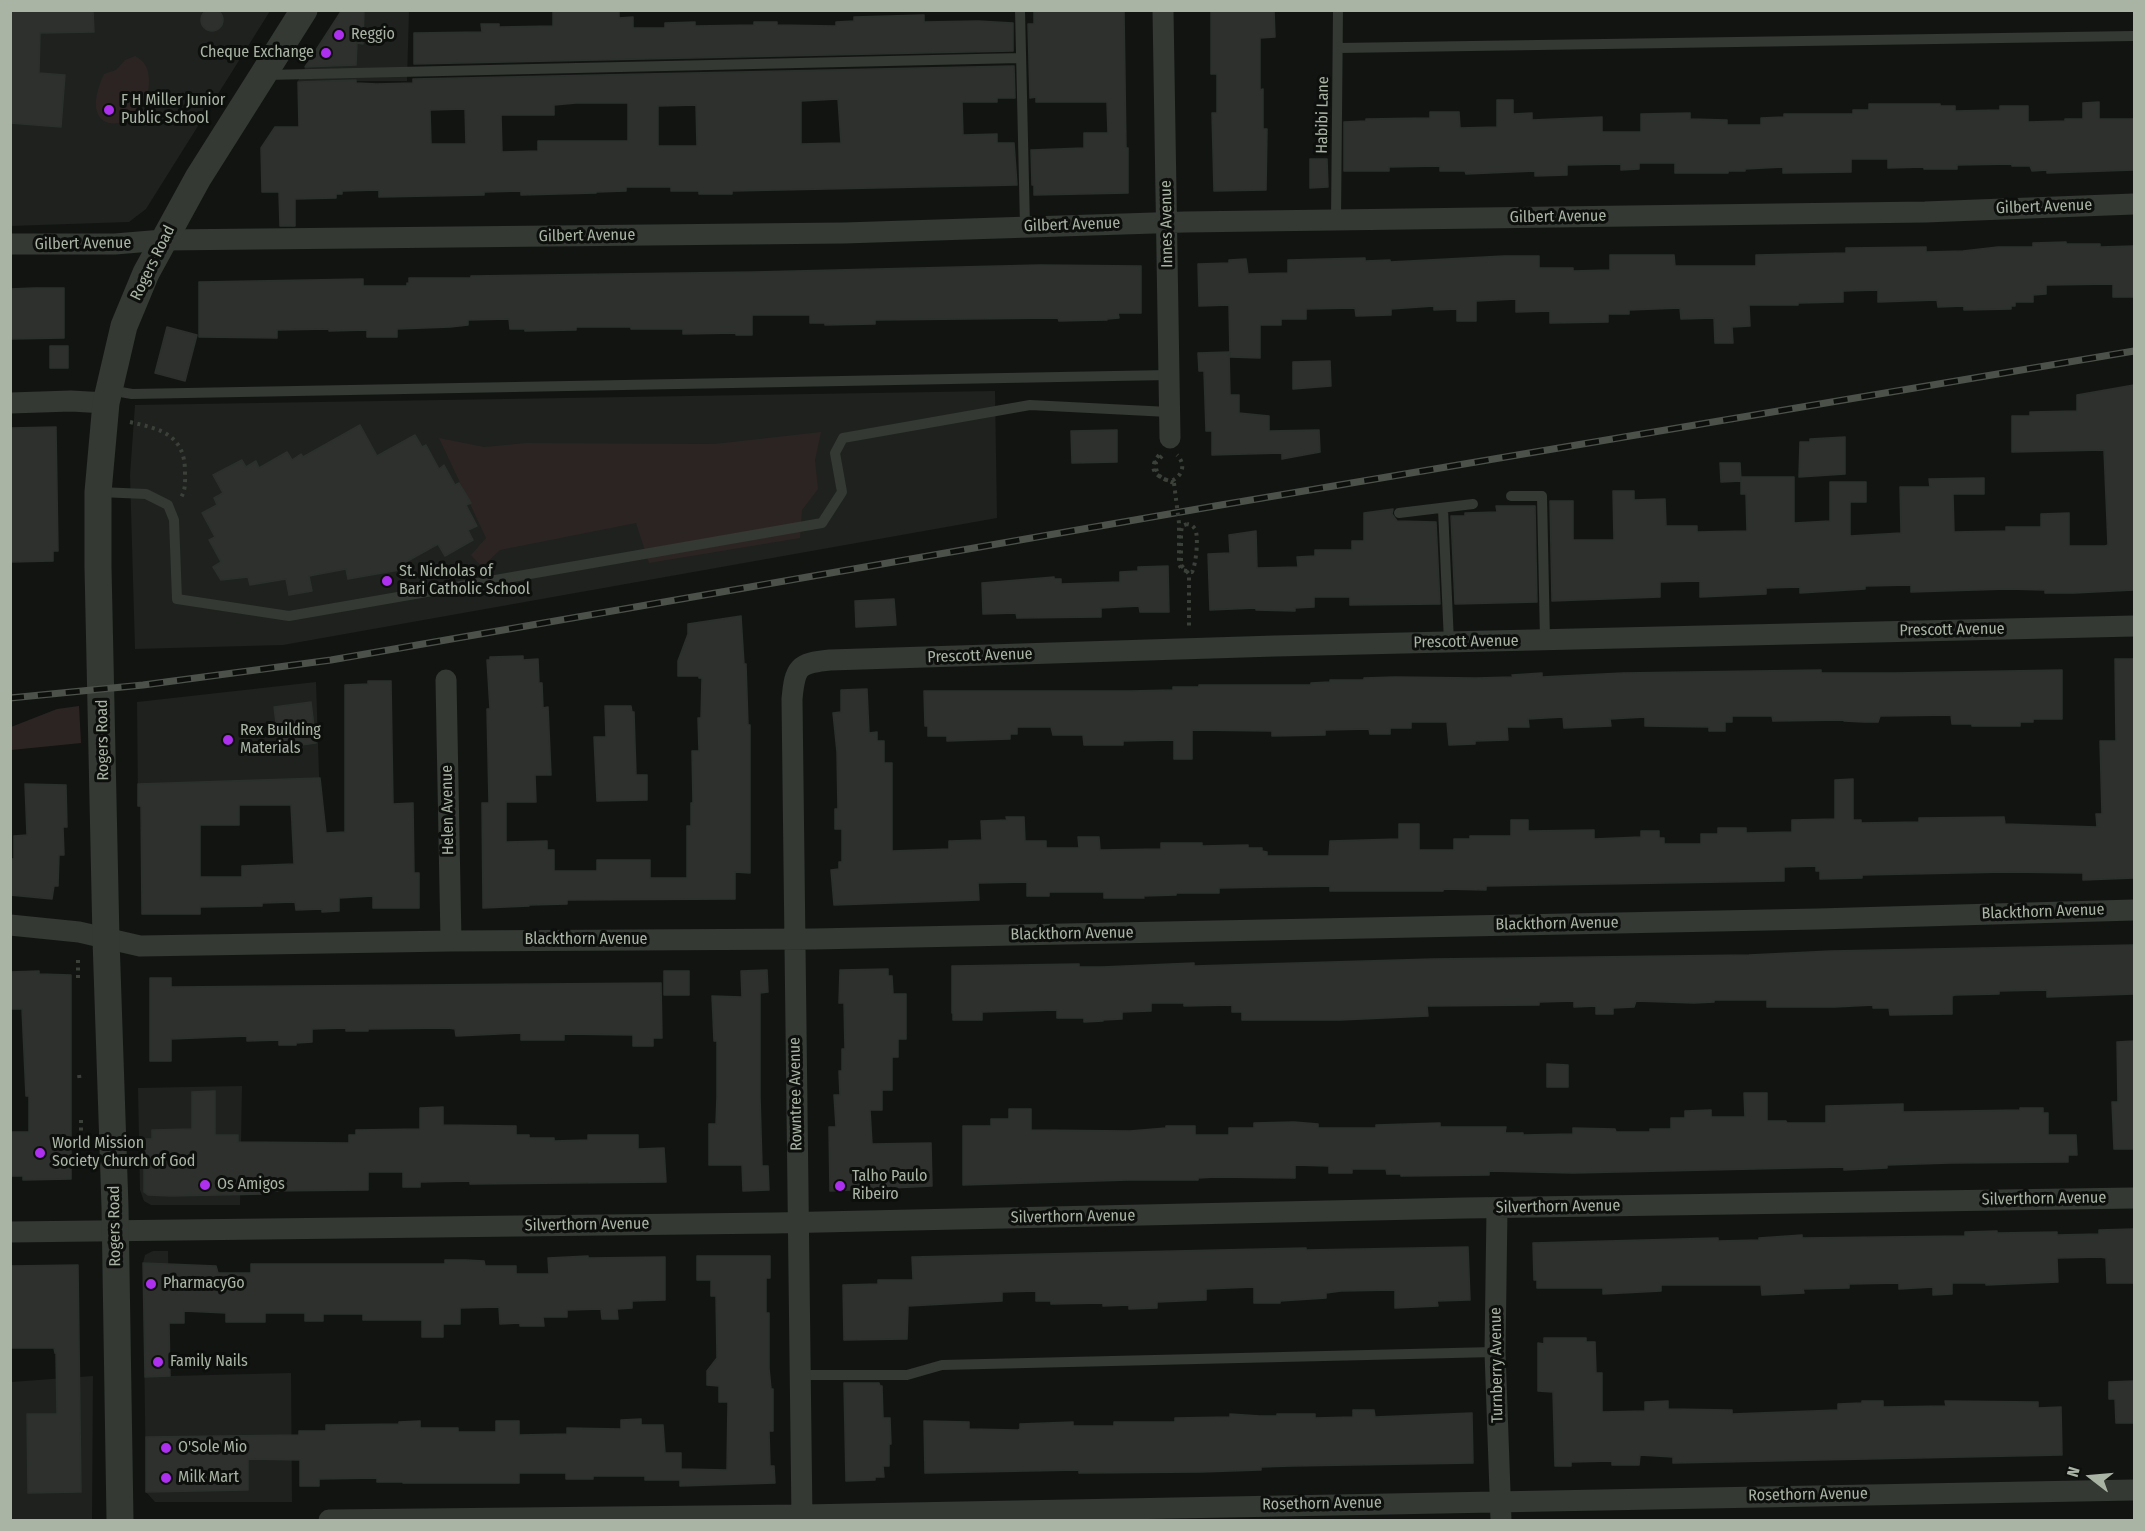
<!DOCTYPE html>
<html>
<head>
<meta charset="utf-8">
<style>
  body { margin:0 }
  #map { position:relative; width:2145px; height:1531px; overflow:hidden; background:#121412; font-family:"Fira Sans Condensed",sans-serif }
  canvas { display:block }
  .frame { position:absolute; inset:0; border:12px solid #a9b4a4; pointer-events:none }
  .north { position:absolute; left:2061px; top:1447px; width:60px; height:60px; -webkit-text-stroke:4px #0d0f0d; paint-order:stroke; rotate:286deg; font-size:16px; font-weight:700; line-height:24px; text-align:center; color:#a9b4a4 }
  .north::after { content:''; display:block; margin:auto; width:21px; height:27px; background:#a9b4a4; clip-path:polygon(50% 0,100% 100%,50% 72%,0 100%) }
</style>
</head>
<body>
<div id="map">
<canvas width="2145" height="1531"></canvas>
<div class="frame"></div>
<div class="north">N</div>
</div>
<script>
const g = document.querySelector('canvas').getContext('2d');
g.lineJoin = 'round';
function paint(path, color) {
  g.fillStyle = color;
  g.fill(path, 'evenodd');
}
function trace(path, color, width, dash) {
  g.strokeStyle = color;
  g.lineWidth = width;
  g.lineCap = dash ? 'butt' : 'round';
  g.setLineDash(dash || []);
  g.stroke(path);
}
function write(font, color, halo, rows, align = 'center') {
  g.font = font + ' "Fira Sans Condensed",sans-serif';
  g.lineWidth = 6;
  g.setLineDash([]);
  g.textBaseline = 'middle';
  g.strokeStyle = halo;
  g.fillStyle = color;
  for (const [text, x, y, turn = 0] of rows) {
    g.save();
    g.translate(x, y);
    g.rotate((+turn || 0) * Math.PI / 180);
    g.textAlign = isNaN(turn) ? turn : align;
    if (halo) g.strokeText(text, 0, 0);
    g.fillText(text, 0, 0);
    g.restore();
  }
}
paint(new Path2D(`
  M10 11H270L146 209 129 222 11 226Z
  M342 11H409L407 81H298L308 62Z
  M995 391 997 518 283 645 135 649 130 475 135 405Z
  M316 682 320 804 138 806 137 702Z
  M242 1086 240 1205H151L144 1201 140 1190 138 1088Z
  M153 1251H168L170 1376 291 1373 292 1502H155L146 1492 143 1263 145 1255Z
  M93 1376 92 1520H11V1382Z`), '#1e211e');
paint(new Path2D(`
  M135 56C146 62 149 69 149 82 149 133 71 144 104 74L116 70 125 60Z
  M821 432 815 460 818 489 802 510 800 538 649 563 636 523 500 550 482 567 471 555 486 538 439 438 484 447 526 443 714 444Z
  M79 706 81 743 11 750V727L57 709Z`), '#2c2423');
const building = new Path2D(`
  M201 20a11 11 0 1 1 22 0a11 11 0 1 1-22 0Z
  M10 10H93L94 32 40 33 39 73 65 75 61 127 10 123Z
  M342 10H364L363 44 357 43 356 65 305 67Z
  M619 10V18L633 17V28H665V23L695 22V26L754 25V22H777V25L836 26V22L854 21V17L924 15V22L978 21 1013 23V51L414 64V33L482 32 481 24H499V27L553 26V11Z
  M1034 10H1124L1126 148H1128V193L1034 195V185H1032L1031 150 1084 148V133H1108L1107 102H1036V97L1030 98 1028 24H1034Z
  M1211 10H1274L1275 37 1260 38V90L1263 89V129H1267L1266 190 1214 191 1212 113H1217V74H1211Z
  M1014 66 1015 98H997V102H962L963 135 997 134V143H1014L1017 185 732 191V194H699V191H671V187H626V191L596 192V193L521 195V191L484 192V195L379 197V190L342 191V194H336V198L295 199V226H280L279 192H262L261 148 275 127H299L298 82 356 80V83L377 84 413 83V79ZM838 99 841 143 801 144V101ZM576 103H628V141H538V151L502 152 501 115H554V105ZM696 105 697 146H658V106ZM465 109 466 144H431L430 110Z
  M1497 100H1513V114L1532 113V120L1602 117V132H1641V114L1690 113V119L1727 120V125H1761V118L1784 117V114H1853V110H1869V104H1940V106H1955V111L2000 110V106H2028V122L2065 121V119H2083V103L2099 102V119H2134V170L2047 173V170L2032 171 2030 166H2012V164L1957 165V169H1924V167L1888 168V159H1851V172L1783 173V167L1745 169V171H1728V173H1675V163H1639V169L1621 170V164L1567 165V175L1535 176V171L1466 174 1465 171H1440V166L1389 167V171H1344V122L1366 121V119L1430 118V112H1459L1460 128 1497 127Z
  M1310 159H1327L1328 187 1310 188Z
  M2066 242V244H2100V247L2134 246V297H2113V284L2046 285V294L2033 295V302H2015V306H2011V309L1964 310V306L1938 307 1937 300 1878 302V290L1843 291V302L1798 303V305H1749L1750 326 1732 327 1733 343H1715L1714 318 1681 319 1680 308 1629 310V314H1608V322L1550 323V311L1516 312V299L1476 301V321H1457V309L1434 310V306L1391 309V315L1356 316 1355 308 1306 309V319H1281V325H1260V358L1230 357 1229 305 1199 306 1198 264 1229 263V260L1246 259 1248 274 1288 273V260L1365 258V261L1390 260V262L1504 256H1539V268H1573V271L1610 270V255H1674L1675 266H1756V255L1846 253V248L1926 247V252L1963 251 1998 247H2033V243Z
  M1040 265 1141 266V313H1118L1119 318 1107 319V320L1059 321 1058 318 875 320V324L825 325V323H810V315H752V335H736V333L683 334V329H631V327H576V330L525 331V329H510L509 319 468 320V325L450 327 397 329V337H367V330L329 331V329L277 330V338L199 337V282L363 279V286H407V283L409 284V278H471V276L754 272Z
  M34 288H64V338L10 339V289Z
  M167 327 197 335 185 381 155 373Z
  M50 346H68V368H50Z
  M1229 352 1230 395H1239V413L1269 416V431L1319 430 1320 452 1282 459V453L1212 455V431H1206L1204 371H1199L1198 353Z
  M1330 361 1331 386 1293 389V362Z
  M2134 385V590L2074 593H2045V590L2008 589 1911 592V585L1865 586V589L1800 593V587L1766 588V594L1700 597V581L1660 582V597L1552 601 1550 501H1573V540H1614L1613 491H1634V500L1665 499 1666 526H1697V532L1747 531 1746 494H1741V477H1794V523L1830 521V482H1866V502H1850V536L1901 533 1900 487H1930L1929 479 1984 478V494H1953L1954 532 2006 531V527H2041V514L2069 513V546H2105L2108 545 2104 450 2012 452V416H2030V412L2077 411V395Z
  M360 425 377 456 415 435 422 447 426 445 439 469 444 465 455 485 459 483 471 503 466 505 477 526 468 530 473 540 445 556 438 544 404 563 405 569 348 579 346 569 309 576 312 591 289 595 286 579 250 585 248 577 221 580 213 567 221 562 209 540 215 537 202 513 217 505 214 498 223 493 213 475 242 460 246 467 256 461 259 468 287 452 292 460 301 454 303 457Z
  M56 427 58 551H53V561L10 562V428Z
  M1117 430V462L1072 463 1071 431Z
  M1845 437V474L1799 477 1800 442H1810V439Z
  M1720 463H1740L1741 481 1721 482Z
  M1496 506H1535L1537 602 1455 604 1451 516H1465V513L1497 512Z
  M1393 509 1392 514 1397 521 1436 522 1440 604 1350 605V597H1314V607L1295 608V611L1256 610V608L1210 610 1208 554 1230 553 1229 535 1256 531 1257 568 1298 567 1297 557 1315 556V550H1352V541H1364V513Z
  M1168 566 1169 612H1140L1139 606 1101 608V617L1017 618 1016 613 983 614 982 583 1054 577V579H1061V584L1120 582V572L1138 571V567Z
  M894 599 896 625 856 627 855 601Z
  M741 616 744 664H746L748 725H750V873L735 872V899L567 900V904L529 905V906L483 908 482 803H489L487 709H490L487 660H490V657L523 656V660L538 659 539 683H542L543 708 548 707 551 775H535L536 802H506V842L547 841V850H554V871H597V860H650V878H687V826H691V803H693L692 751H699L698 718H701L702 678H699V676H678V661L688 634V624Z
  M2115 659H2134V878L2083 880V873L2007 872 1862 875V878L1820 879V871H1816V866L1784 867V881L1486 886V890L1443 889V891H1330V886L1219 888V893H1176V895L1143 896 1144 898H1104V892H1049V896H1027V882L978 883 979 900 834 905 831 870 839 869V862H842V829H835V809H838L837 752 833 713 841 712V690L867 689 869 733 877 732V741H884V763H892V851L949 849V841L982 840 981 821 1007 820 1006 817H1024L1025 841H1046V848H1079L1078 837H1099L1100 850 1161 849V843H1202V846L1248 845V848H1262V851L1267 852V856H1329L1330 841 1399 839V824H1419V850H1454V839H1470V836H1511V820H1528V831L1594 830V839L1641 837V831H1659V838H1664V844H1701V834H1718V828H1746V833L1792 832V820L1835 819V780L1853 779V820H1861V823L1919 822V818L2004 817 2005 824 2097 827 2096 814H2102L2100 741H2116Z
  M1821 670V673H1894L2062 670V719H2033V722H2020V726H1972V724H1952L1951 715 1880 716 1878 722H1864L1844 721V720L1773 721 1772 716H1732V722H1725V731H1709V727L1645 726V717L1610 719 1611 726 1564 728 1563 717 1528 719 1529 727H1507L1508 740 1475 741V744L1449 745 1447 722H1411V728H1390V734H1370L1369 729 1325 730V735L1272 736V731L1192 730V759H1174V740L1123 741V745H1084L1083 735H1053L1051 727H1017V734H1010V739L947 741V736H928V726H925L924 691H1130L1173 690V687H1199V685H1311V683L1330 682V680H1364V678L1395 677 1476 678 1513 677 1512 675 1542 673V677L1623 673Z
  M368 681H391L393 804 413 803 414 873H419V908H373V896L339 898V911L322 912V909L296 910 295 902 262 903V906L200 907V914H142L141 806H138V784L320 778 326 833 345 832V685L368 684ZM239 805H291L294 864 242 866V877H200V825H239Z
  M311 702 316 743 279 748 274 707Z
  M605 706H631L632 712H634L636 775H647V800L597 801 594 737H606Z
  M25 784 66 785 67 827H63L64 855H59L58 886H54L52 899 10 895V859H14V836L27 835Z
  M2134 945V994L2047 997V990L1999 991V994L1955 995 1952 996V1014L1890 1015 1889 1008H1873V1005L1835 1007H1767V1000H1714V1002L1694 1003 1636 1001 1634 1007 1613 1008V1014H1596V1006L1574 1007V1001L1539 1002V1005L1427 1006 1428 1016 1340 1020H1242V1012H1232V1005L1184 1006V1003H1151V1011L1122 1012V1019L1103 1020V1021L1084 1022V1018H1057V1010L982 1012V1020H953V1013H952V966L1079 964V967H1102L1194 963V966L1433 959 1749 955 1831 951Z
  M888 969V976H892L893 994H906V1039H898V1057H892V1090H882V1110H870L872 1144 931 1143 932 1186 830 1191 829 1127H836L834 1095H840L839 1071H842V1049H845L844 1003H839L840 970Z
  M767 970 768 992 760 993V1096L762 1166H768L769 1190 743 1191 742 1165H709V1124H716L717 1096V1041H714L712 996 742 997 741 971Z
  M39 971V974L71 975V1179L23 1180V1176H10V1132H29V1096H26L22 1009H10V972Z
  M664 971H689V995H664Z
  M150 978H171V987L661 983 662 1038H653V1046H633V1035L564 1034V1040H521V1033L456 1036 455 1029 448 1028 368 1029V1031H346V1028L312 1029V1042L296 1043V1045H279V1040L247 1041V1036L171 1039V1061H150Z
  M2134 1041V1149H2114L2112 1102H2118L2117 1042Z
  M1547 1064 1568 1065V1087H1547Z
  M215 1091V1135H238V1142L349 1143V1135H356V1130L420 1129V1108L443 1107V1125L516 1126V1135H529V1138H554V1141L588 1140V1135H638V1149L664 1148 666 1182 470 1184V1181L420 1182V1187H403V1172H368V1190L265 1191V1194L171 1196 148 1195 144 1192V1139H152V1130L192 1129V1092Z
  M1744 1093H1767V1121H1786L1787 1123H1826V1106L1903 1104V1112L2020 1110V1108H2043V1113H2048V1135H2076L2077 1155H2068V1162L1950 1163 1887 1165V1168L1865 1169 1844 1170V1167L1573 1173 1489 1171V1175L1401 1176V1174H1387L1386 1169H1352V1173H1329V1166L1295 1165V1178L1215 1177 1198 1178V1180H1129L963 1185V1126H991V1119H1009V1109H1031V1130L1130 1131 1166 1128V1126H1195V1135H1229V1128H1254V1123L1294 1122 1318 1124V1128H1376V1125L1440 1123V1127H1506L1505 1133H1523V1135L1573 1134V1128L1615 1129 1616 1132H1650V1129H1671V1118H1685V1111L1711 1110V1117H1745Z
  M2134 1229V1283H2107L2106 1258 2100 1257 2057 1258 2058 1282 1986 1285V1283H1952V1294L1933 1295V1287L1899 1289V1283L1849 1284V1288L1803 1289 1804 1293 1762 1295 1761 1285H1661V1291L1603 1294V1288H1537V1280H1534L1533 1243 1718 1238V1241L1759 1240V1238L1802 1235V1238L1965 1236V1232L1997 1231V1233L2057 1232V1235L2099 1234V1230Z
  M1468 1247 1470 1300 1437 1301 1438 1306 1395 1308V1290L1341 1291 1326 1293V1298L1280 1301V1303H1254V1287L1206 1289V1300L1157 1302V1308L1129 1309V1305L1103 1306V1303L1051 1304V1301H1036V1291L1002 1292V1301L908 1306 907 1339 844 1340 843 1285 878 1284V1280H913L912 1257 1306 1248V1250Z
  M588 1256V1258L665 1257V1300L632 1301V1308L617 1309 618 1319H602L601 1309 567 1310V1317H543L544 1326H520V1323L500 1324 499 1307 460 1308V1324H443V1337H422V1320H363V1314H323V1321H305V1313H265V1322H226V1313L184 1311V1323H169L170 1376 145 1377 143 1263 216 1266 218 1273H251V1264H445V1260H466L484 1261 485 1266H516V1274H549L548 1258Z
  M697 1256H770V1278H766V1313H769V1368L771 1389H773V1431H769L770 1466H774L775 1483 680 1486V1480H645V1476H593V1479H566V1473H519V1483H403V1482H377V1478L319 1479V1486H300V1460L248 1459V1490L146 1492V1437L299 1435V1431H326V1425L399 1424V1422L420 1421V1428H458V1432H496V1421H519V1435L567 1434V1428L621 1429V1420L641 1419V1425H663L665 1453H681V1469L727 1470 728 1402H719V1386L707 1385V1371L717 1358 716 1296H711V1280H697Z
  M78 1265 81 1492 28 1493 27 1414H57L56 1353H55L54 1348H10V1266Z
  M1544 1338H1586V1342H1595L1596 1373H1602V1412L1645 1411V1402L1668 1401V1409L1732 1410V1414L1838 1410V1404L1862 1403V1401H1883V1407L1946 1406 1945 1401 2038 1402V1408L2061 1407 2062 1455 1673 1463V1457L1640 1455 1639 1465H1612V1461L1571 1462V1466H1555L1553 1392 1538 1391V1343L1544 1344Z
  M2134 1381V1423H2116L2115 1399H2109V1382Z
  M844 1383H879L880 1386H882L883 1418H890L891 1444H889V1466H883L884 1477H875V1480L846 1481Z
  M1353 1410H1374L1375 1417 1472 1413 1473 1463 1291 1466 1261 1467V1470L1200 1472 1079 1473V1470L925 1473 924 1421 969 1422V1429L1018 1430 1020 1429V1424L1073 1422V1426H1114V1422H1175V1418L1230 1417V1414L1260 1416H1277V1414H1315V1418L1353 1417Z`);
paint(building, '#2d302d');
trace(building, '#2c302c', 1.5);
trace(new Path2D(`
  M130 422C161 429 185 435 185 472 185 483 186 490 180 499
  M1159 455C1145 472 1160 478 1174 483
  M1162 456 1156 462C1155 474 1160 479 1171 481 1183 476 1186 464 1177 455
  M1187 524 1182 526 1181 533V565L1189 574V630
  M78 960V982
  M79 1075 80 1081
  M81 1120V1141`), '#3b4039', 4, [3, 4.5]);
trace(new Path2D(`
  M1020 10 1025 226
  M1339 48 2134 36
  M266 75 1021 58
  M1336 220 1338 10
  M109 390 132 394 1169 375
  M99 492 146 494 168 505 174 520 177 599 289 616 822 523 842 492 835 453 843 438 1030 405 1169 412
  M1511 496H1542L1545 640
  M1443 509 1449 642
  M1399 513 1473 504
  M801 1375H907L942 1365 1495 1352`), '#343933', 10);
trace(new Path2D(`
  M1163 10 1170 438
  M10 244H115L163 240 844 233 1185 222 1925 212 2134 204
  M10 403 71 401 106 403
  M446 680 451 941
  M10 925 79 932 140 946 451 941 813 939 1818 919 2134 910
  M1497 1209 1495 1352 1501 1520
  M10 1232 774 1223 1465 1208 2134 1198
  M329 1520 802 1515 2134 1490
  M802 1520 792 699C795 667 798 663 830 660L1275 646 2134 626`), '#343933', 21);
trace(new Path2D(`
  M120 1520 115 1207 106 939 98 567V492L106 403 124 326 146 273 198 178 304 10`), '#343933', 27);
const rail = new Path2D(`
  M10 698 143 685 331 660 1215 506 2134 351`);
trace(rail, '#4c524a', 7);
trace(rail, '#0d0f0d', 4.5, [14]);
trace(new Path2D(`
  M1174 483 1179 523V564L1182 570 1192 572C1196 565 1199 536 1195 529 1192 525 1191 525 1187 524`), '#3b4039', 4, [3, 4.5]);
for (const [x, y, r, color] of [
  [339,35,6,"#ad30ee"],
  [326,53,6,"#ad30ee"],
  [109,110,6,"#ad30ee"],
  [387,581,6,"#ad30ee"],
  [228,740,6,"#ad30ee"],
  [40,1153,6,"#ad30ee"],
  [205,1185,6,"#ad30ee"],
  [840,1186,6,"#ad30ee"],
  [151,1284,6,"#ad30ee"],
  [158,1362,6,"#ad30ee"],
  [166,1448,6,"#ad30ee"],
  [166,1478,6,"#ad30ee"]
]) {
  const dot = new Path2D();
  dot.arc(x, y, r, 0, 2 * Math.PI);
  g.fillStyle = color;
  g.fill(dot);
  trace(dot, '#0d0f0d', 2);
}
write('16px', '#a9b4a4', '#0d0f0d', [
  ["Reggio",351,35],
  ["Cheque Exchange",314,53,"right"],
  ["F H Miller Junior",121,101],
  ["Public School",121,119],
  ["St. Nicholas of",399,572],
  ["Bari Catholic School",399,590],
  ["Rex Building",240,731],
  ["Materials",240,749],
  ["World Mission",52,1144],
  ["Society Church of God",52,1162],
  ["Talho Paulo",852,1177],
  ["Ribeiro",852,1195],
  ["Os Amigos",217,1185],
  ["PharmacyGo",163,1284],
  ["Family Nails",170,1362],
  ["O'Sole Mio",178,1448],
  ["Milk Mart",178,1478]
], 'left');
write('16px', '#a9b4a4', '#0d0f0d', [
  ["Habibi Lane",1323,115,-89],
  ["Gilbert Avenue",2044,207,-2],
  ["Gilbert Avenue",1558,217,-1],
  ["Innes Avenue",1167,224,-91],
  ["Gilbert Avenue",1072,225,-2],
  ["Gilbert Avenue",587,236,-1],
  ["Gilbert Avenue",83,244,-1],
  ["Rogers Road",153,263,-64],
  ["Prescott Avenue",1952,630,-1],
  ["Prescott Avenue",1466,642,-1],
  ["Prescott Avenue",980,656,-2],
  ["Rogers Road",103,740,-91],
  ["Helen Avenue",448,810,-91],
  ["Blackthorn Avenue",2043,912,-2],
  ["Blackthorn Avenue",1557,924,-1],
  ["Blackthorn Avenue",1072,934,-1],
  ["Blackthorn Avenue",586,940],
  ["Rowntree Avenue",796,1094,-91],
  ["Silverthorn Avenue",2044,1199,-1],
  ["Silverthorn Avenue",1558,1207,-1],
  ["Silverthorn Avenue",1073,1217,-1],
  ["Silverthorn Avenue",587,1225,-1],
  ["Rogers Road",115,1226,-91],
  ["Turnberry Avenue",1497,1365,-91],
  ["Rosethorn Avenue",1808,1495,-1],
  ["Rosethorn Avenue",1322,1504,-1]
]);
</script>
</body>
</html>
